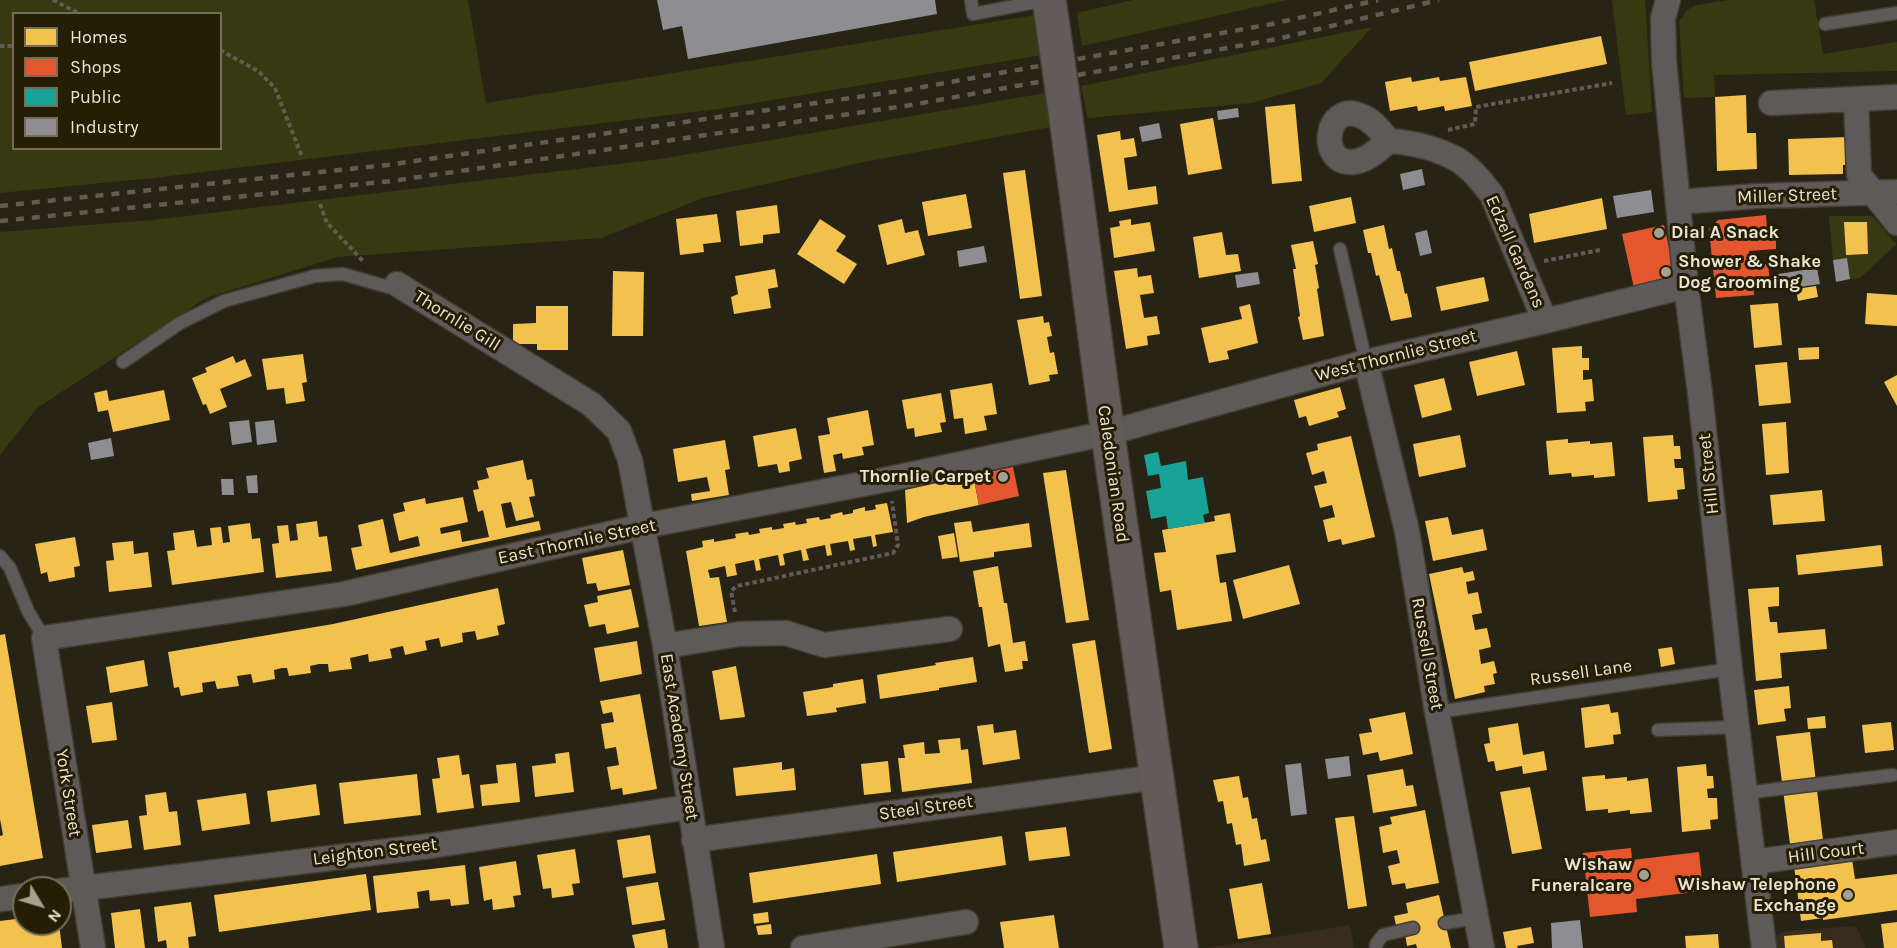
<!DOCTYPE html>
<html>
<head>
<meta charset="utf-8">
<style>
  body { margin:0 }
  #map { position:relative; width:1897px; height:948px; overflow:hidden; background:#282415; font-family:Karla,sans-serif }
  canvas { display:block }
  .legend { position:absolute; left:12px; top:12px; width:210px; height:138px; box-sizing:border-box; background:#261e04; border:2px solid #746d58; margin:0; padding:8px 10px; list-style:none; font-size:18px; color:#e9e4d5 }
  .legend li { display:flex; align-items:center; gap:12px; height:30px }
  .legend b { width:30px; border:2px solid #746d58 }
  .north { position:absolute; left:12px; top:876px; width:60px; height:60px; box-sizing:border-box; background:#261e04; border:2px solid #746d58; border-radius:50%; rotate:128deg; font-size:16px; font-weight:700; line-height:24px; text-align:center; color:#e9e4d5 }
  .north::after { content:''; display:block; margin:auto; width:21px; height:27px; background:#a5a192; clip-path:polygon(50% 0,100% 100%,50% 72%,0 100%) }
</style>
</head>
<body>
<div id="map">
<canvas width="1897" height="948"></canvas>
<ul class="legend">
<li><b style="height:16px;background:#f2c14e"></b>Homes</li>
<li><b style="height:16px;background:#e4572e"></b>Shops</li>
<li><b style="height:16px;background:#17a398"></b>Public</li>
<li><b style="height:16px;background:#8d8d92"></b>Industry</li>
</ul>
<div class="north">N</div>
</div>
<script>
const g = document.querySelector('canvas').getContext('2d');
g.lineJoin = 'round';
function paint(path, color) {
  g.fillStyle = color;
  g.fill(path, 'evenodd');
}
function trace(path, color, width, dash) {
  g.strokeStyle = color;
  g.lineWidth = width;
  g.lineCap = dash ? 'butt' : 'round';
  g.setLineDash(dash || []);
  g.stroke(path);
}
function write(font, color, halo, rows, align = 'center') {
  g.font = font + ' Karla,sans-serif';
  g.lineWidth = 6;
  g.setLineDash([]);
  g.textBaseline = 'middle';
  g.strokeStyle = halo;
  g.fillStyle = color;
  for (const [text, x, y, turn = 0] of rows) {
    g.save();
    g.translate(x, y);
    g.rotate((+turn || 0) * Math.PI / 180);
    g.textAlign = isNaN(turn) ? turn : align;
    if (halo) g.strokeText(text, 0, 0);
    g.fillText(text, 0, 0);
    g.restore();
  }
}
paint(new Path2D(`
  M1350 925 1354 948H1206Z
  M1856 926 1866 948H1753L1785 931Z`), '#372c1e');
paint(new Path2D(`
  M0 0H468L486 103 1036 15 1042 55 718 109 153 178 0 193ZM14 14H220V148H14Z
  M1133 0H1287L1082 46 1077 13Z
  M1612 0H1645L1652 112 1626 115Z
  M1728 0H1814L1823 54 1897 42V71L1714 75 1715 97 1684 98 1679 22 1687 10 1697 5Z
  M1372 27 1321 83 1251 103 1088 118 1081 86Z
  M1052 92 1056 126 859 163 703 198 601 238 337 257 206 298 37 408 0 455V232L153 220 660 159Z
  M1829 216H1872L1896 244 1860 278 1850 279 1847 258 1833 260Z`), '#373a11');
paint(new Path2D(`
  M1601 36 1607 64 1475 91 1469 62Z
  M1411 77 1412 82 1439 77 1440 81 1466 77 1472 106 1445 111 1444 106 1418 111 1417 106 1390 111 1385 82Z
  M1746 95 1747 133H1756L1757 169 1717 171 1715 97Z
  M1295 104 1302 181 1272 184 1265 107Z
  M1213 118 1222 169 1188 175 1180 124Z
  M1120 131 1121 140 1134 138 1137 156 1124 158 1128 190 1156 186 1158 204 1109 212 1097 135Z
  M1849 137V165H1843V174L1789 175 1788 139Z
  M1025 170 1042 296 1020 299 1003 173Z
  M966 194 972 228 928 236 922 202Z
  M1351 197 1356 223 1314 232 1309 206Z
  M1602 198 1607 229 1534 243 1529 214Z
  M777 205 780 233 763 235V243L740 246 736 211Z
  M717 214 721 242 703 244 704 252 680 255 676 219Z
  M820 219 846 236 836 251 857 264 844 284 797 254Z
  M902 219 905 233 918 230 925 255 887 265 878 225Z
  M1131 219V225L1150 222 1155 251 1114 258 1110 228 1120 226 1119 221Z
  M1844 222H1867L1868 254 1846 255Z
  M1384 225 1389 249 1392 248 1397 271H1400L1405 294 1407 293 1412 317 1391 321 1379 275 1376 276 1371 253H1368L1363 230Z
  M1222 232 1226 255 1238 254 1241 271 1199 278 1193 237Z
  M1313 241 1318 264 1315 265 1319 288 1317 289 1324 336 1303 340 1298 317 1300 316 1293 269H1296L1291 245Z
  M1137 268 1138 277 1151 275 1154 293 1140 295 1144 318 1157 316 1160 334 1147 336 1148 345 1126 349 1114 271Z
  M775 269 778 287 768 289 771 308 734 314 731 297 738 294 735 276Z
  M613 271 644 272 643 336H612Z
  M1484 277 1489 301 1441 311 1436 287Z
  M1816 286 1818 297 1798 301 1796 289Z
  M1867 293 1897 295V326L1865 324Z
  M1778 303 1782 345 1754 348 1750 305Z
  M1250 304 1258 343 1227 351 1229 359 1209 363 1201 328 1242 319 1239 307Z
  M536 306H568V350H537V344H513V324L536 323Z
  M1043 316 1044 323 1049 322 1052 336 1047 337 1050 353 1054 352 1058 374 1049 375 1050 381 1029 385 1017 320Z
  M1582 346V358H1589V370H1583V380L1592 379 1594 401 1585 402 1586 411 1557 413 1552 348Z
  M1819 347V359L1799 360 1798 348Z
  M1517 351 1525 385 1477 396 1469 362Z
  M303 354 307 382 302 383 305 401 286 404 284 388 267 390 262 359Z
  M233 356 236 363 245 359 252 376 220 389 227 407 210 414 206 404 203 405 192 378 207 372 205 368Z
  M1787 362 1791 403 1759 406 1755 365Z
  M1897 375V406L1884 382Z
  M1444 378 1452 410 1422 418 1414 385Z
  M992 383 997 414 984 416 987 430 965 434 963 418 954 419 950 390Z
  M1340 387 1346 409 1337 412 1339 417 1309 426 1306 416 1299 418 1294 400Z
  M107 390 109 401 164 390 170 420 113 432 108 410 98 412 94 393Z
  M941 393 946 422 940 423 942 432 915 437 914 428 907 429 902 400Z
  M868 410 874 445 862 447 864 455 843 459 842 453 833 455 836 471 824 473 818 436 830 434 827 418Z
  M1786 422 1789 473 1766 475 1762 424Z
  M796 428 802 459 789 462 790 471 779 473 777 464 758 467 753 436Z
  M1460 435 1466 467 1419 477 1413 444Z
  M1673 435 1674 446H1680L1681 459H1674L1675 468H1683L1685 489 1677 490 1678 499 1648 502 1643 437Z
  M1351 436 1375 537 1342 545 1341 539 1328 542 1323 520 1335 517 1332 505 1320 508 1314 486 1327 483 1324 471 1312 475 1306 453 1318 450 1317 444Z
  M1568 439V443L1590 441V444L1612 442 1615 476 1594 478V475L1572 477 1571 473 1549 475 1546 441Z
  M725 440 730 469 725 470 729 495 692 501 691 494 710 491 707 477 678 482 673 449Z
  M523 460 527 480 532 479 535 496 529 497 534 517 516 521 511 502 501 504 506 528 539 521 541 530 356 570 351 548 362 546 358 525 383 519 390 553 420 546 418 536 399 541 393 514 405 511 403 503 425 498 426 504 463 497 468 522 440 528 441 534 460 530 462 542 489 537 483 510 478 512 473 490 479 489 477 481 489 478 486 468Z
  M1066 470 1089 620 1066 623 1043 473Z
  M973 475 979 505 924 517 907 523 905 490Z
  M1822 490 1825 521 1773 525 1770 495Z
  M887 503 893 532 875 535 877 546 873 547 871 536 853 539 855 550 850 551 848 541 830 544 832 555 827 556 825 545 806 549 809 560 803 561 801 550 783 554 785 565 780 566 778 555 759 559 761 570 756 571 754 560 735 564 737 575 727 577 725 566 708 570 710 578 719 577 727 622 699 626 686 551 703 547 702 541 714 539V542L736 538 735 534 748 532 749 535 760 533 759 529 772 527V530L784 528 783 524 795 522 796 525 802 524 807 523 806 519 819 517 820 520 831 518 830 515 842 512 843 515 853 513V510L865 507V511L872 510 876 509 875 505Z
  M1230 513 1236 552 1216 555 1220 583 1226 582 1232 621 1177 630 1171 590 1160 592 1154 553 1166 552 1162 530 1215 521 1214 516Z
  M1448 517 1452 535 1483 529 1487 550 1433 561 1425 521Z
  M317 521 319 537 327 536 332 571 276 578 272 544 279 543 277 526 288 525 290 541 298 540 296 524Z
  M971 521 973 532 1029 523 1032 547 994 552V557L960 562 954 523Z
  M250 523 252 539 260 538 264 572 172 585 167 551 175 550 173 533 194 530 197 547 204 546 212 545 210 528 221 527 223 543 230 542 228 526Z
  M954 533 958 557 942 559 938 536Z
  M75 537 80 566 74 567 75 577 49 582 47 572 41 574 35 544Z
  M133 541 134 554 148 552 152 587 109 592 106 561 114 560 112 543Z
  M1881 545 1883 566 1798 575 1796 555Z
  M623 550 630 585 598 591 596 583 587 584 582 558Z
  M1289 565 1300 604 1243 619 1233 580Z
  M998 566 1004 603H1007L1013 643 1025 641 1028 661H1022L1023 669 1005 672 1000 644 988 647 982 607H979L973 571Z
  M1462 567 1464 573 1473 571 1475 580 1466 582 1468 594 1478 592 1482 613 1472 615 1475 630 1487 628 1491 647 1479 650 1481 664 1494 661 1497 673 1493 674 1495 684 1484 686 1485 692 1455 699 1429 574Z
  M1779 587V606L1768 607 1770 622H1777L1778 633 1825 629 1827 649 1780 653 1782 678 1756 681 1748 589Z
  M498 588 505 624 497 626 499 635 477 640 475 631 462 633 463 642 441 647 439 638 425 641 427 650 405 655 403 646 398 647 390 649 392 658 369 662 368 654 350 658 352 669 341 670 329 672 328 664H319L310 666 311 673 289 676 287 668H282L274 670 275 679 253 683 251 674 237 676 239 686 217 689 215 681 202 683 203 692 181 696 179 687 174 688 168 652 333 624Z
  M631 589 639 627 607 634 605 624 589 627 584 605 598 602 597 596Z
  M5 634 43 858 0 866V836L3 835 0 819V635Z
  M1095 640 1112 749 1089 753 1072 644Z
  M637 641 642 674 600 682 594 648Z
  M1672 647 1675 664 1661 667 1658 649Z
  M973 657 977 682 939 688V690L880 699 877 675 936 665 935 663Z
  M144 660 148 686 110 693 106 667Z
  M736 666 745 717 720 720 712 671Z
  M863 679 866 703 836 708 837 712 807 716 803 692 833 687V684Z
  M1789 686 1791 708 1784 709 1786 721 1758 725 1754 690Z
  M640 694 657 789 623 795 622 788 611 790 607 767 619 765 616 747 605 749 601 724 614 722 612 712 603 714 600 701Z
  M112 702 117 740 92 743 86 706Z
  M1609 704 1611 713 1618 712 1621 734 1613 735 1614 744 1585 748 1581 708Z
  M1405 712 1413 754 1380 761 1378 752 1363 755 1359 734 1372 732 1369 719Z
  M1825 716 1826 728 1808 729 1807 718Z
  M1891 722 1894 750 1865 753 1862 725Z
  M1518 723 1523 755 1544 751 1547 770 1523 774 1522 766 1496 771 1494 761 1488 762 1484 744 1490 743 1488 728Z
  M993 724 994 733 1016 730 1020 759 983 765 977 726Z
  M1810 732 1823 840 1790 844 1776 736Z
  M960 738 961 750 968 749 972 783 902 792 898 758H905L903 745 924 742 925 754 940 753 938 740Z
  M569 752 574 792 535 797 532 766 556 763 555 754Z
  M459 755 462 775 469 774 474 808 437 813 432 779 440 778 437 758Z
  M888 761 891 792 864 795 861 764Z
  M782 762V770L794 768 796 790 736 796 733 768Z
  M516 763 520 802 482 806 480 785 498 783 496 765Z
  M1706 764 1707 776H1713L1714 788 1707 789 1708 798H1717L1718 819 1710 820 1711 829 1682 832 1677 767Z
  M1403 769 1406 786 1413 785 1417 806 1373 813 1367 775Z
  M417 774 421 815 344 824 339 783Z
  M1605 775V779L1627 777V781L1648 778 1652 812 1630 814V810L1608 813V809L1586 811 1582 777Z
  M1239 776 1243 798 1248 797 1252 819 1257 818 1261 840 1266 839 1270 861 1244 866 1241 844 1236 845 1232 823 1227 824 1223 801 1218 802 1213 780Z
  M316 784 320 815 271 822 267 791Z
  M1530 787 1542 849 1512 854 1500 792Z
  M166 792 169 812 177 811 181 845 144 850 139 816 147 815 145 795Z
  M246 793 250 824 202 831 197 800Z
  M1425 810 1439 883 1406 889 1405 883 1392 885 1388 866 1400 863 1397 850 1383 853 1379 827 1392 824 1390 817Z
  M1354 816 1367 906 1348 909 1335 818Z
  M128 820 132 848 96 853 92 825Z
  M1066 827 1070 856 1029 861 1025 832Z
  M650 835 656 873 623 878 617 840Z
  M1002 836 1006 865 897 882 893 852Z
  M575 849 580 883 572 884 574 895 552 898 551 888 543 889 537 855Z
  M877 854 881 884 753 903 749 873Z
  M1852 859 1855 879 1897 874V910L1823 920V918L1801 921 1794 866Z
  M516 861 521 895 513 896 515 907 493 910 492 899 484 901 479 867Z
  M465 865 469 904 451 906 450 899 430 901 429 890 417 892 419 908 377 913 373 876Z
  M366 874 371 910 219 932 214 895Z
  M658 882 665 920 632 925 626 887Z
  M1262 883 1271 934 1238 939 1229 889Z
  M1439 895 1451 948H1417L1416 944 1407 946 1405 934 1414 933 1411 922 1396 925 1394 916 1408 913 1406 903Z
  M191 902 196 936 188 937 189 948H167L166 940 158 942 154 907Z
  M140 909 145 948H115L111 913Z
  M768 912 769 922 754 924 753 914Z
  M1054 915 1059 948H1004L1000 922Z
  M24 918V924H59L62 948H0V921Z
  M1897 922V948H1884L1881 924Z
  M771 924 772 934 758 935 756 926Z
  M1531 927 1534 943 1517 946 1518 948H1506L1503 932Z
  M665 929 668 948H635L632 935Z
  M1821 933V941L1832 940 1833 948H1785L1784 936Z
  M1718 934 1719 948H1686L1685 936Z`), '#f2c14e');
paint(new Path2D(`
  M1766 215 1767 229H1776V249L1749 251 1751 265 1768 264 1770 281 1753 282 1754 295 1716 298 1709 229 1718 220Z
  M1664 225 1674 270 1666 281 1634 288 1622 234Z
  M1013 467 1019 496 979 505 973 475Z
  M1631 848 1632 860 1699 852 1703 891 1636 899 1637 912 1590 917 1583 853Z`), '#e4572e');
paint(new Path2D(`
  M1158 452 1161 466 1186 461 1188 480 1203 477 1209 513 1203 515 1205 523 1168 529 1166 516 1151 519 1146 491 1161 488 1159 474 1148 476 1144 455Z`), '#17a398');
paint(new Path2D(`
  M657 0H935L937 14 688 59 682 26 663 30Z
  M1238 108 1239 117 1218 120 1217 111Z
  M1159 123 1162 138 1142 142 1139 127Z
  M1422 169 1425 185 1403 190 1400 174Z
  M1651 190 1654 212 1617 218 1613 196Z
  M1427 230 1432 253 1420 256 1415 233Z
  M984 246 987 262 959 267 957 251Z
  M1847 258 1850 279 1836 282 1833 260Z
  M1817 268 1820 284 1780 290 1778 274Z
  M1258 272 1260 284 1237 288 1235 275Z
  M249 420 252 442 232 445 229 422Z
  M274 420 277 442 257 445 255 422Z
  M111 438 114 456 91 460 88 443Z
  M257 475 258 493H248L246 476Z
  M221 479H233L234 495H222Z
  M1349 756 1351 776 1328 779 1325 759Z
  M1301 763 1307 814 1291 816 1285 765Z
  M1580 920 1583 948H1552L1551 923Z`), '#8d8d92');
const service = new Path2D(`
  M971 0 973 14 1046 0
  M1825 24 1897 13
  M1340 249 1366 362
  M123 362 180 323 224 301 315 276 343 274 388 287 397 284
  M0 556 10 568 28 611 44 638
  M1437 712 1730 669
  M1658 730 1737 727
  M1745 793 1893 775
  M1445 923 1476 918
  M1376 948V944L1383 935 1413 928`);
const minor = new Path2D(`
  M1668 0 1663 18 1664 61 1686 286 1700 393 1730 669 1764 948
  M1856 99 1859 175 1897 223
  M1771 103 1897 97
  M1389 141C1381 132 1373 120 1361 116 1326 100 1316 164 1353 162 1367 161 1379 149 1389 141 1411 142 1439 149 1458 160 1472 169 1482 182 1492 195L1545 321
  M1678 202 1757 196 1897 192
  M397 284 591 404 619 431 630 460 665 646 712 948
  M1366 362 1407 531 1437 712 1482 948
  M665 646 739 634 786 633 824 645 950 629
  M694 840 1158 777
  M1754 862 1897 842
  M60 891 430 846 689 807
  M0 899 24 896
  M93 948 44 638 344 594 644 526 889 479 1108 433 1366 362 1545 321 1686 286
  M803 948 966 922`);
const secondary = new Path2D(`
  M1049 0C1071 144 1088 289 1108 434 1131 605 1158 776 1181 948`);
trace(service, '#413e32', 15);
trace(minor, '#413e32', 27);
trace(secondary, '#413e32', 36);
trace(new Path2D(`
  M53 0 80 14
  M0 46H14
  M220 50 258 71 275 88 302 157
  M1448 130 1475 124 1476 107 1612 83
  M320 204 327 223 364 262
  M1544 261 1600 250
  M735 612 731 591 737 586 893 553 898 545 892 501`), '#5f5b56', 4, [4.5, 3]);
trace(service, '#5e5a59', 12);
trace(minor, '#5e5a59', 24);
trace(secondary, '#615b59', 33);
trace(new Path2D(`
  M0 206 387 165 906 90 1272 24 1378 0
  M0 221 392 181 911 105 1277 39 1439 0`), '#5f5b55', 4.5, [8, 8]);
for (const [x, y, r, color] of [
  [1659,233,6,"#a5a192"],
  [1666,272,6,"#a5a192"],
  [1003,477,6,"#a5a192"],
  [1644,875,6,"#a5a192"],
  [1848,895,6,"#a5a192"]
]) {
  const dot = new Path2D();
  dot.arc(x, y, r, 0, 2 * Math.PI);
  g.fillStyle = color;
  g.fill(dot);
  trace(dot, '#261e04', 2);
}
write('18px', '#e9e4d5', '#261e04', [
  ["Miller Street",1787,196,-2],
  ["Edzell Gardens",1515,252,66],
  ["Thornlie Gill",457,321,32],
  ["West Thornlie Street",1396,356,-14],
  ["Caledonian Road",1113,474,82],
  ["Hill Street",1709,474,-96],
  ["East Thornlie Street",577,542,-12],
  ["Russell Street",1427,654,80],
  ["Russell Lane",1581,673,-8],
  ["East Academy Street",679,737,81],
  ["York Street",68,793,81],
  ["Steel Street",926,808,-8],
  ["Leighton Street",375,852,-7],
  ["Hill Court",1826,853,-7]
]);
write('bold 18px', '#e9e4d5', '#261e04', [
  ["Dial A Snack",1671,233,"left"],
  ["Shower & Shake",1678,262,"left"],
  ["Dog Grooming",1678,283,"left"],
  ["Thornlie Carpet",991,477],
  ["Wishaw",1632,865],
  ["Funeralcare",1632,886],
  ["Wishaw Telephone",1836,885],
  ["Exchange",1836,906]
], 'right');
</script>
</body>
</html>
